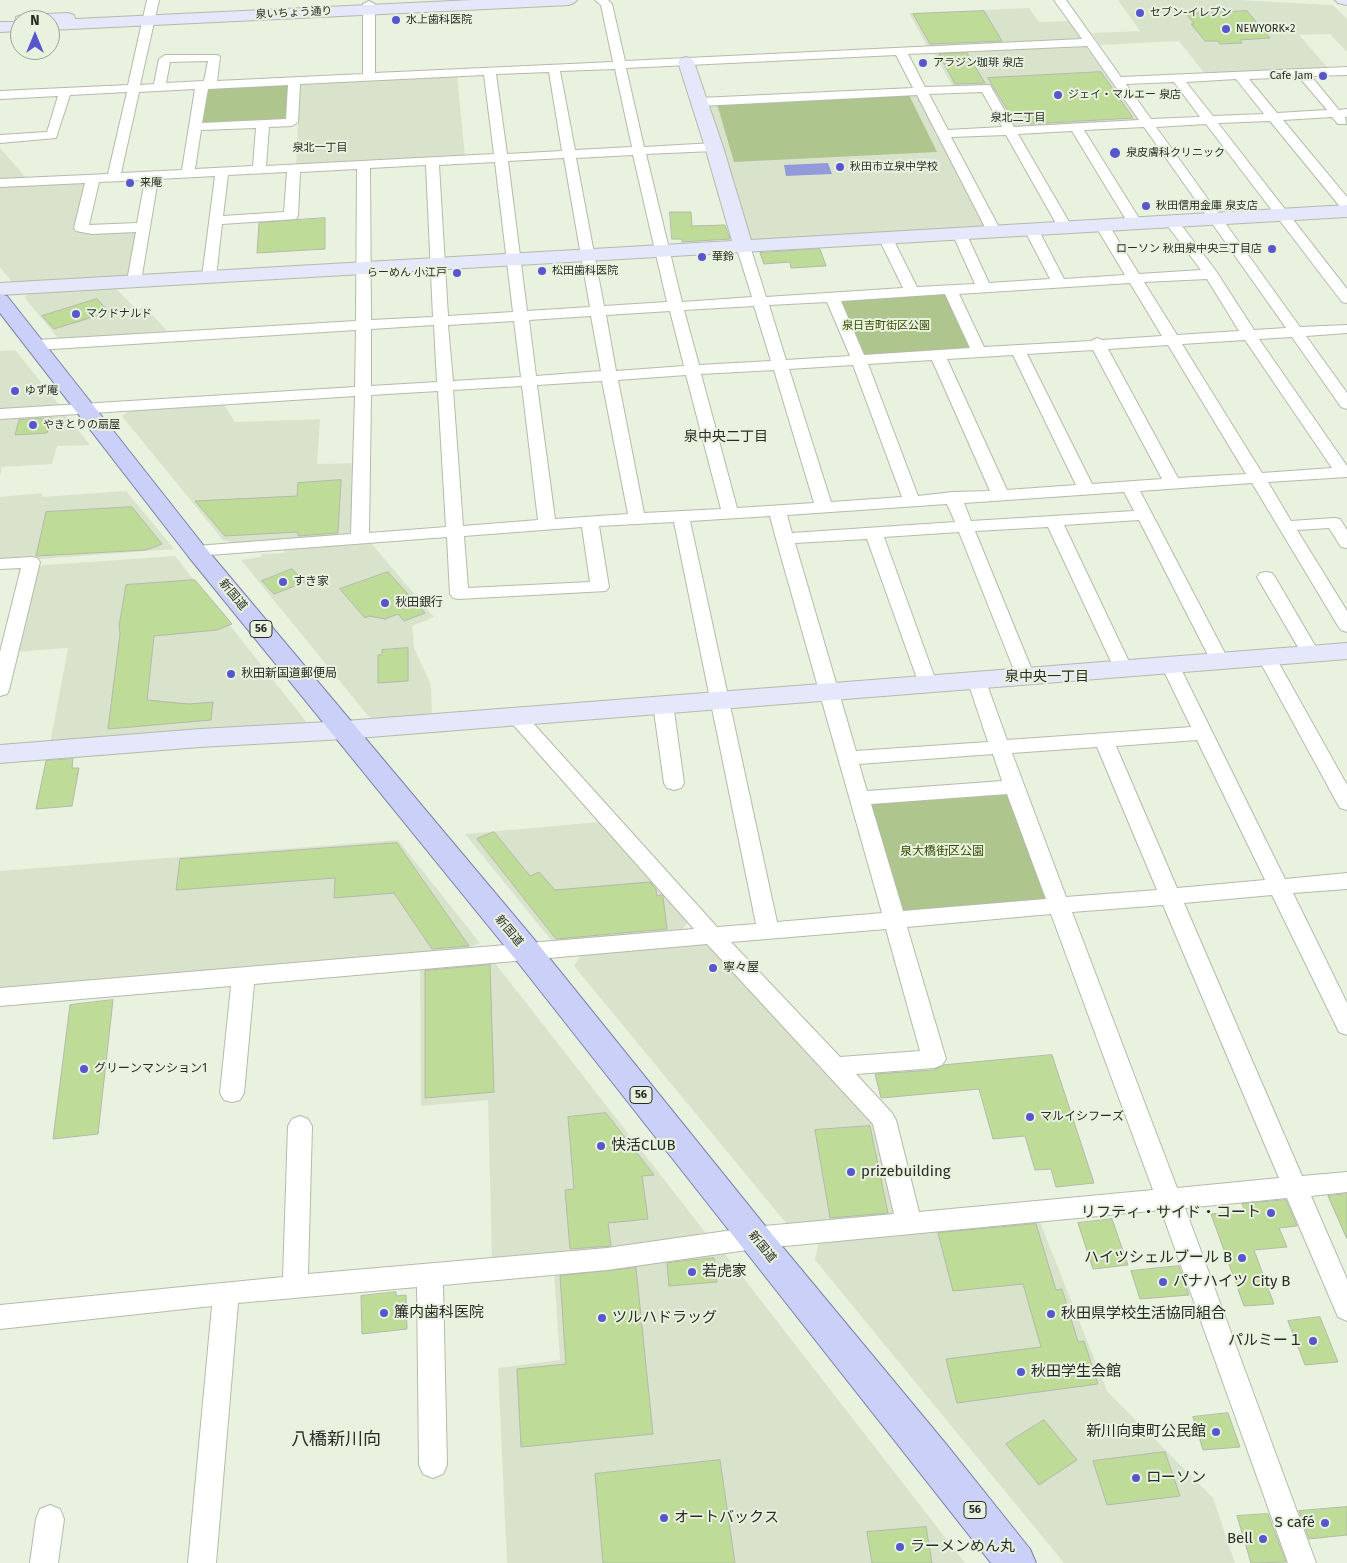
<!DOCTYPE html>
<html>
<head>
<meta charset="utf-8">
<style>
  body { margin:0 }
  #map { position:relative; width:1347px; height:1563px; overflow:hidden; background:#e9f1df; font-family:"Fira Sans",sans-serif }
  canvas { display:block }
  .north { position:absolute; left:10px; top:10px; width:50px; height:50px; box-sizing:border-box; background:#e9f1df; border:1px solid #9da395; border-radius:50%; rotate:0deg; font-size:14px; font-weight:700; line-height:20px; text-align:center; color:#2a2d27 }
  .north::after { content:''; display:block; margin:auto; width:18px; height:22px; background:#5856ce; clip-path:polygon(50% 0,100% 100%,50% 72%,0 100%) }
</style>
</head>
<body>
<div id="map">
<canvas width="1347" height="1563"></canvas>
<div class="north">N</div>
</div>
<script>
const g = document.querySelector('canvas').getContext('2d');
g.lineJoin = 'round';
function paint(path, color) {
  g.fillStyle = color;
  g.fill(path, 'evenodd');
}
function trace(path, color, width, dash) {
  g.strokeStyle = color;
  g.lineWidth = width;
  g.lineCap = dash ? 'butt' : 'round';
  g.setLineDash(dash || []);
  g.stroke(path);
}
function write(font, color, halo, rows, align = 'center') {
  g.font = font + ' "Fira Sans","Noto Sans JP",sans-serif';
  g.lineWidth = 4;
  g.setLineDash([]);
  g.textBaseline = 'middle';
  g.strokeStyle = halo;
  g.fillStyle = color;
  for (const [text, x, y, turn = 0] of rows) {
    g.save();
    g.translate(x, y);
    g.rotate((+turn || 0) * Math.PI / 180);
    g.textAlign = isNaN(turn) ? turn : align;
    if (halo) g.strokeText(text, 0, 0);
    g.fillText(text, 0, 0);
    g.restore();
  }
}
paint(new Path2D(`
  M1118 0H1238L1333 5 1347 19V52L1330 34 1299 35 1329 69 1205 74 1179 41 1100 45 1092 33 1140 31Z
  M1029 8 1039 22 1069 21 1081 38 1075 41 928 48 909 13Z
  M1081 45 1087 48 1137 118 1134 122 1021 128 1013 126 990 85 953 87 934 53Z
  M457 75 465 157 296 166 300 83Z
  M921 91 994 231 743 246 700 102Z
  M0 148 28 180 0 181Z
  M82 181 86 183 74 231 134 229 138 231 130 274 122 278 13 283 0 267V186Z
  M114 287 137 310 145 307 172 336 62 343 24 297 34 291Z
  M15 350 61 407 0 411V351Z
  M223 403 235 422 320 419 317 464 359 463 351 536 234 543 223 540 122 416 132 409Z
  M64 413 90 445 57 446 52 464 2 467 0 476V417Z
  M126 491 174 549 0 562V497L42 493V497Z
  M370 542 434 617 412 626 414 648 431 685 432 716 376 719 369 717 241 560 261 557 262 554 284 553V549Z
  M175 556 308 724 50 744 68 648 14 652 33 566Z
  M600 822 690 919 680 933 562 944 551 940 465 834Z
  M398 840 480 943 464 950 0 994V871Z
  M701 944 713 947 875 1126 895 1209 888 1218 794 1226 786 1223 574 966 582 954Z
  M491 958 709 1237 492 1261 488 1100 421 1106 420 965Z
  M1038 1217 1107 1391 1213 1498 1235 1563H1064L815 1260 819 1242Z
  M724 1253 965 1563H507L498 1368 560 1360 554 1271Z`), '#d9e3cc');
paint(new Path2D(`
  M291 84 288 120 200 123 206 88Z
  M909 95 937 152 734 162 717 104Z
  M943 293 949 296 972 346 968 349 864 356 858 353 839 301 842 299Z
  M1006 792 1012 795 1049 895 1045 900 904 911 895 908 868 807 872 802Z`), '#aec58d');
paint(new Path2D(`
  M828 163 832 174 786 176 784 165Z`), '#939ada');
const building = new Path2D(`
  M984 11 1002 41 930 44 913 14Z
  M1247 11 1270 38 1240 40 1242 43 1220 44 1218 41H1205L1191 24H1194L1187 14Z
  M967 53 985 83 955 84 939 54Z
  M1101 72 1133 118 1030 124 1023 113 1010 114 988 78Z
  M670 212H691L692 226 725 225 730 239 682 242V239H672Z
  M325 218V249L257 253 259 223Z
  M820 249 826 266 791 268 790 262 764 264 760 253Z
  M97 299 109 312 54 329 42 316Z
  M51 418 47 433 15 435 19 420Z
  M341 480 338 533 298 536V532L225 536 195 501 297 496 298 483Z
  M132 507 162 544 146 550 36 556 46 512Z
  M292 569 305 582 274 594 262 581Z
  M388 572 425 613 404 621 398 614 385 619 369 616 365 618 340 589Z
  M195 580 232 624 217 630 154 636 147 700 189 704 213 702 211 720 108 729 120 634 119 626 126 585Z
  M408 648V681L378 683V655H382V650Z
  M73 759 72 768H79L72 806 36 809 46 761Z
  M494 832 530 876 539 872 555 890 650 882 656 889 657 896 662 895 663 897 667 929 556 939 477 839Z
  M397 843 469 946 432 949 394 893 334 898 335 878 176 890 180 859Z
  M490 965 494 1092 425 1098V971Z
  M113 1000 98 1134 53 1139 70 1005Z
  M1052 1055 1094 1183 1056 1187 1051 1169 1035 1170 1025 1136 993 1139 979 1089 881 1098 875 1074 934 1070 944 1065Z
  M606 1113 654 1175 642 1176 648 1219 608 1223 611 1246 570 1249 565 1190 574 1189 568 1117Z
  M870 1126 888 1213 830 1218 815 1130Z
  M1347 1194V1239L1328 1196Z
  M1286 1200 1297 1226 1279 1228 1287 1247 1254 1250 1274 1304 1244 1306 1211 1214 1245 1211 1242 1204Z
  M1112 1219 1128 1265 1093 1269 1078 1223Z
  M1036 1224 1056 1290 1062 1289 1078 1342 1084 1341 1098 1384 957 1403 946 1359 1041 1347 1023 1284 953 1291 938 1233Z
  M714 1258 717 1282 669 1286 667 1263Z
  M1179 1266 1189 1295 1140 1299 1131 1271Z
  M636 1268 653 1434 521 1447 517 1369 566 1364 560 1276Z
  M396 1292V1296L406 1295 407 1329 362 1334 361 1296Z
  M1320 1317 1338 1362 1305 1365 1288 1321Z
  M1228 1413 1240 1447 1203 1450 1193 1417Z
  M1044 1420 1077 1460 1039 1485 1006 1444Z
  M1165 1452 1180 1496 1107 1505 1093 1461Z
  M720 1460 735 1563H603L595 1474Z
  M1347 1507V1535L1309 1539 1299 1511Z
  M1268 1514 1286 1562 1251 1563 1237 1516Z
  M926 1527 932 1563H872L867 1532Z`);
paint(building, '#bedb97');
trace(building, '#b3baaa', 1);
const street = new Path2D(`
  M147 0H159L140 85 154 84 159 59 165 55H218L220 57 217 81 363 74V4L369 1 375 4V73L613 62 601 5 595 0H608L612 4 625 61 1082 39 1054 0H1066L1121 77 1347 67V75L1311 76 1339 110 1347 109V117H1345L1346 124H1338L1332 117 1283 120 1347 197V210L1342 209 1270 121 1218 123 1347 289V303L1342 302 1206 124 1156 127 1300 327 1347 325V333L1306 336 1347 393V409L1341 407 1292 337 1259 339 1347 466V477L1268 482 1291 521 1334 518 1340 519 1347 530V548L1341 547 1329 528 1297 530 1347 611V632L1341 630 1338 626 1252 483 1140 491 1229 661 1227 665 1220 667 1213 665 1211 661 1139 520 1064 525 1132 668 1130 672 1123 674 1116 672 1114 668 1048 527 975 531 1034 675 1032 679 1025 681 1018 679 1016 675 959 532 884 537 937 684 935 688 928 690 921 688 919 684 867 539 795 543 856 751 988 742 967 679 969 675 976 673 983 675 985 679 1007 740 1191 727 1161 665 1163 661 1170 659 1177 661 1179 665 1285 879 1347 873V889L1293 893 1347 1003V1035L1339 1032 1272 895 1184 903 1302 1176 1347 1172V1192L1311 1196 1347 1279V1321L1338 1317 1287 1198 1185 1208 1316 1563H1288L1161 1210 754 1249 607 1270 443 1285 447 1465 443 1474 433 1478 423 1474 419 1465 417 1287 238 1303 216 1563H188L212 1306 0 1329V1305L283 1277 288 1126 292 1119 300 1116 308 1119 312 1126 308 1274 607 1248 754 1227 894 1214 873 1124 707 944 254 984 244 1093 240 1100 232 1102 224 1100 220 1093 231 986 0 1006V988L694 929 509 720 506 716 509 712 516 710 523 712 717 927 756 924 674 522 599 526 609 587 606 591 459 599 453 598 450 594 447 537 196 556 190 555 187 551 190 547 196 546 351 534 355 396 0 419V409L355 387 356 330 37 350 32 348 29 345 32 342 37 340 356 321 357 169 300 172 298 216 296 219 222 224 216 277 214 280H204L202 277 215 176 158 179 141 281 139 284H129L127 281 136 232 92 234 76 231 74 228 85 183 0 187V179L108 174 127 92 70 95 56 138 0 143V135L47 132 58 96 0 99V91L128 85ZM1087 46 1139 120 1014 127 990 85 925 87 908 54ZM896 55 913 88 700 98 694 102 700 106 917 95 987 231 994 235 1001 231 951 137 1006 135 1058 227 1065 231 1072 227 1018 134 1072 131 1128 223 1135 227 1142 223 1084 130 1144 127 1286 328 1254 330 1216 271 1176 218 1171 217 1164 221 1201 270 1139 274 1107 222 1102 221 1095 225 1125 275 1064 279 1038 229 1031 225 1024 229 1050 279 989 283 966 233 959 229 952 233 975 284 917 287 892 237 885 233 878 237 903 288 766 297 750 246 743 242 736 246 752 297 682 302 646 154 714 151 720 147 714 143 644 147 626 68ZM208 61 204 81 166 83 170 62ZM615 69 632 147 575 150 560 71ZM549 72 562 151 507 154 496 74ZM484 75 494 154 266 166 269 127 292 126 298 122 300 84ZM1299 77 1327 110 1277 113 1249 79ZM1236 79 1264 114 1213 116 1186 82ZM1174 82 1200 117 1151 119 1126 84ZM288 85 286 119 202 123 208 89ZM195 89 182 170 121 173 139 92ZM982 92 1002 127 948 130 929 94ZM256 128 253 166 195 169 201 130ZM633 155 667 302 604 306 576 158ZM564 158 590 307 527 311 508 161ZM495 162 513 312 448 316 439 165ZM426 165 433 317 371 320 370 168ZM287 172 284 212 223 216 228 175ZM145 180 137 223 89 225 99 182ZM1207 279 1239 331 1177 335 1144 282ZM1130 283 1162 336 1102 340 1097 338 1091 341 984 347 959 294ZM945 294 970 348 864 355 841 301ZM827 302 850 356 786 360 769 305ZM754 306 771 361 699 365 684 310ZM670 311 684 366 616 371 606 315ZM591 316 601 371 536 376 529 320ZM514 321 521 377 453 381 448 325ZM434 325 437 382 371 386V329ZM1245 340 1332 468 1262 473 1182 344ZM1168 345 1246 474 1178 478 1108 349ZM1093 350 1162 479 1092 484 1027 354ZM1013 355 1076 485 1007 490 947 359ZM932 360 990 491 953 492 918 496 868 364ZM853 365 902 497 831 502 789 369ZM774 370 814 503 737 508 701 374ZM686 375 721 509 644 513 618 380ZM602 381 628 514 555 519 537 385ZM522 386 538 520 463 526 453 390ZM438 391 446 527 369 533 371 395ZM1124 492 1134 511 971 521 964 503ZM947 504 955 522 792 533 787 515ZM770 516 776 539 882 913 777 922 690 521ZM582 527 590 582 468 588 464 536ZM1197 740 1265 880 1177 888 1116 746ZM1097 747 1157 890 1066 897 1012 753ZM993 754 1002 781 867 791 859 764ZM1007 794 1046 899 903 911 871 804ZM1163 905 1279 1178 1177 1188 1072 912ZM1051 914 1153 1190 919 1212 896 1120 892 1113 856 1074 934 1068 942 1065 946 1059 907 927ZM886 929 920 1051 840 1057 731 942Z
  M31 557 37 558 40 562 9 690 7 694 0 696V652L21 568 0 569V559Z
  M1266 572 1272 573 1275 577 1320 654 1318 658 1311 660 1304 658 1302 654 1257 577 1260 573Z
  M1267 652 1274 654 1276 658 1347 785V810L1340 808 1337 803 1258 658 1260 654Z
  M663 698 670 700 673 704 684 783 681 788 674 790 667 788 664 783 653 704 656 700Z
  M50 1505 60 1509 64 1519 58 1563H30L36 1519 40 1509Z`);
const secondary = new Path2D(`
  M473 0H577L574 3 569 5 50 30V20H20V31L0 32V22H15L16 17 22 15 68 13 74 15 75 19Z
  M1335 0H1347V5L1338 3Z
  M686 57 692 59 694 62 723 147 751 240 1347 205V217L0 295V283L732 241 705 147 678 62 680 59Z
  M1347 643V659L345 739 200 747 0 763V745L200 729 345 721Z`);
const primary = new Path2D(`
  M0 294 7 296 204 546 538 944 766 1227 946 1444 1030 1549 1036 1563H991L516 960 188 556 0 313Z`);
trace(street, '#b4bbaa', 2);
trace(secondary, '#b4bbaa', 2);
trace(primary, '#7d82ac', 2);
paint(street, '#fff');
paint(secondary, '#e5e7fb');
paint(primary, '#cbd0f8');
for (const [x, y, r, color] of [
  [1140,13,5,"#5856ce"],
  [396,20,5,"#5856ce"],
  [1226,29,5,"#5856ce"],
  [923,63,5,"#5856ce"],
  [1323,76,5,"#5856ce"],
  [1058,95,5,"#5856ce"],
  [1115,153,6,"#5856ce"],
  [840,167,5,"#5856ce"],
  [130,183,5,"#5856ce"],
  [1146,206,5,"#5856ce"],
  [1272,249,5,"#5856ce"],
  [702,257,5,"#5856ce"],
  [542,271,5,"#5856ce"],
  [457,273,5,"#5856ce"],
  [76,314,5,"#5856ce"],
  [15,391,5,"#5856ce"],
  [33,425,5,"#5856ce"],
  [283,582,5,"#5856ce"],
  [385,603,5,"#5856ce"],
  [231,674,5,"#5856ce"],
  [713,968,5,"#5856ce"],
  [84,1069,5,"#5856ce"],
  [1030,1117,5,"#5856ce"],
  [601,1146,5,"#5856ce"],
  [851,1172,5,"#5856ce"],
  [1271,1213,5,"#5856ce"],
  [1242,1258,5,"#5856ce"],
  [692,1272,5,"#5856ce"],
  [1163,1282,5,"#5856ce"],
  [384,1313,5,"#5856ce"],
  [1051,1314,5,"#5856ce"],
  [602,1318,5,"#5856ce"],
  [1313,1341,5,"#5856ce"],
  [1021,1372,5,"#5856ce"],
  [1216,1432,5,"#5856ce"],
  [1136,1478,5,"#5856ce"],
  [664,1518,5,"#5856ce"],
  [1325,1523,5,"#5856ce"],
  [1263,1539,5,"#5856ce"],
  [900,1547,5,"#5856ce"]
]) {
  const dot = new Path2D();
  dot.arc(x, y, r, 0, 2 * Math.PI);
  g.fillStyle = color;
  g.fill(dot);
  trace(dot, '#e9f1df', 2);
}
write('11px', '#2a2d27', '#e9f1df', [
  ["泉いちょう通り",294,13,-3]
]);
write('11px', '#2a2d27', '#e9f1df', [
  ["セブン-イレブン",1150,13],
  ["水上歯科医院",406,20],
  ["NEWYORK×2",1236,29],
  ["アラジン珈琲 泉店",933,63],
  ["Cafe Jam",1313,76,"right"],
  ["ジェイ・マルエー 泉店",1068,95],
  ["泉皮膚科クリニック",1126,153],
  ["秋田市立泉中学校",850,167],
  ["来庵",140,183],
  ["秋田信用金庫 泉支店",1156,206],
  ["ローソン 秋田泉中央三丁目店",1262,249,"right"],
  ["華鈴",712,257],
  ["松田歯科医院",552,271],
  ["らーめん 小江戸",447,273,"right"],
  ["マクドナルド",86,314],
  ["ゆず庵",25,391],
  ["やきとりの扇屋",43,425]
], 'left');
write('11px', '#2a2d27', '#e9f1df', [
  ["泉北二丁目",1018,118],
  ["泉北一丁目",320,148]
]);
write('11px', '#354c00', '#e9f1df', [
  ["泉日吉町街区公園",886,326]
]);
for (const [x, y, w] of [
  [261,629,22],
  [641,1095,22],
  [975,1510,22]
]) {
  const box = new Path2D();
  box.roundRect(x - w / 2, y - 8.5, w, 17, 4);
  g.fillStyle = '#e9f1df';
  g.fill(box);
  trace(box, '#2a2d27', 1);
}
write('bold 11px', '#2a2d27', null, [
  ["56",261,629],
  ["56",641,1095],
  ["56",975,1510]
]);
write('12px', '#2a2d27', '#e9f1df', [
  ["すき家",293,582],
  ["秋田銀行",395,603],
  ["秋田新国道郵便局",241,674],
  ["寧々屋",723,968],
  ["グリーンマンション1",94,1069],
  ["マルイシフーズ",1040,1117]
], 'left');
write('12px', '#2a2d27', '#e9f1df', [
  ["新国道",233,595,50],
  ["新国道",509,931,50],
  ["新国道",762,1247,51]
]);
write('12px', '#354c00', '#e9f1df', [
  ["泉大橋街区公園",942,852]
]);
write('14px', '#2a2d27', '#e9f1df', [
  ["泉中央二丁目",726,437],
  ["泉中央一丁目",1047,677]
]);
write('15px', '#2a2d27', '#e9f1df', [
  ["快活CLUB",611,1146],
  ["prizebuilding",861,1172],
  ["リフティ・サイド・コート",1261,1213,"right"],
  ["ハイツシェルブール B",1232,1258,"right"],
  ["若虎家",702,1272],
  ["パナハイツ City B",1173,1282],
  ["簾内歯科医院",394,1313],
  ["秋田県学校生活協同組合",1061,1314],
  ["ツルハドラッグ",612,1318],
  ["パルミー１",1303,1341,"right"],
  ["秋田学生会館",1031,1372],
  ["新川向東町公民館",1206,1432,"right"],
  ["ローソン",1146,1478],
  ["オートバックス",674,1518],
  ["S café",1315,1523,"right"],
  ["Bell",1253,1539,"right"],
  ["ラーメンめん丸",910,1547]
], 'left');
write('18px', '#2a2d27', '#e9f1df', [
  ["八橋新川向",336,1440]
]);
</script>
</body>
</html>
